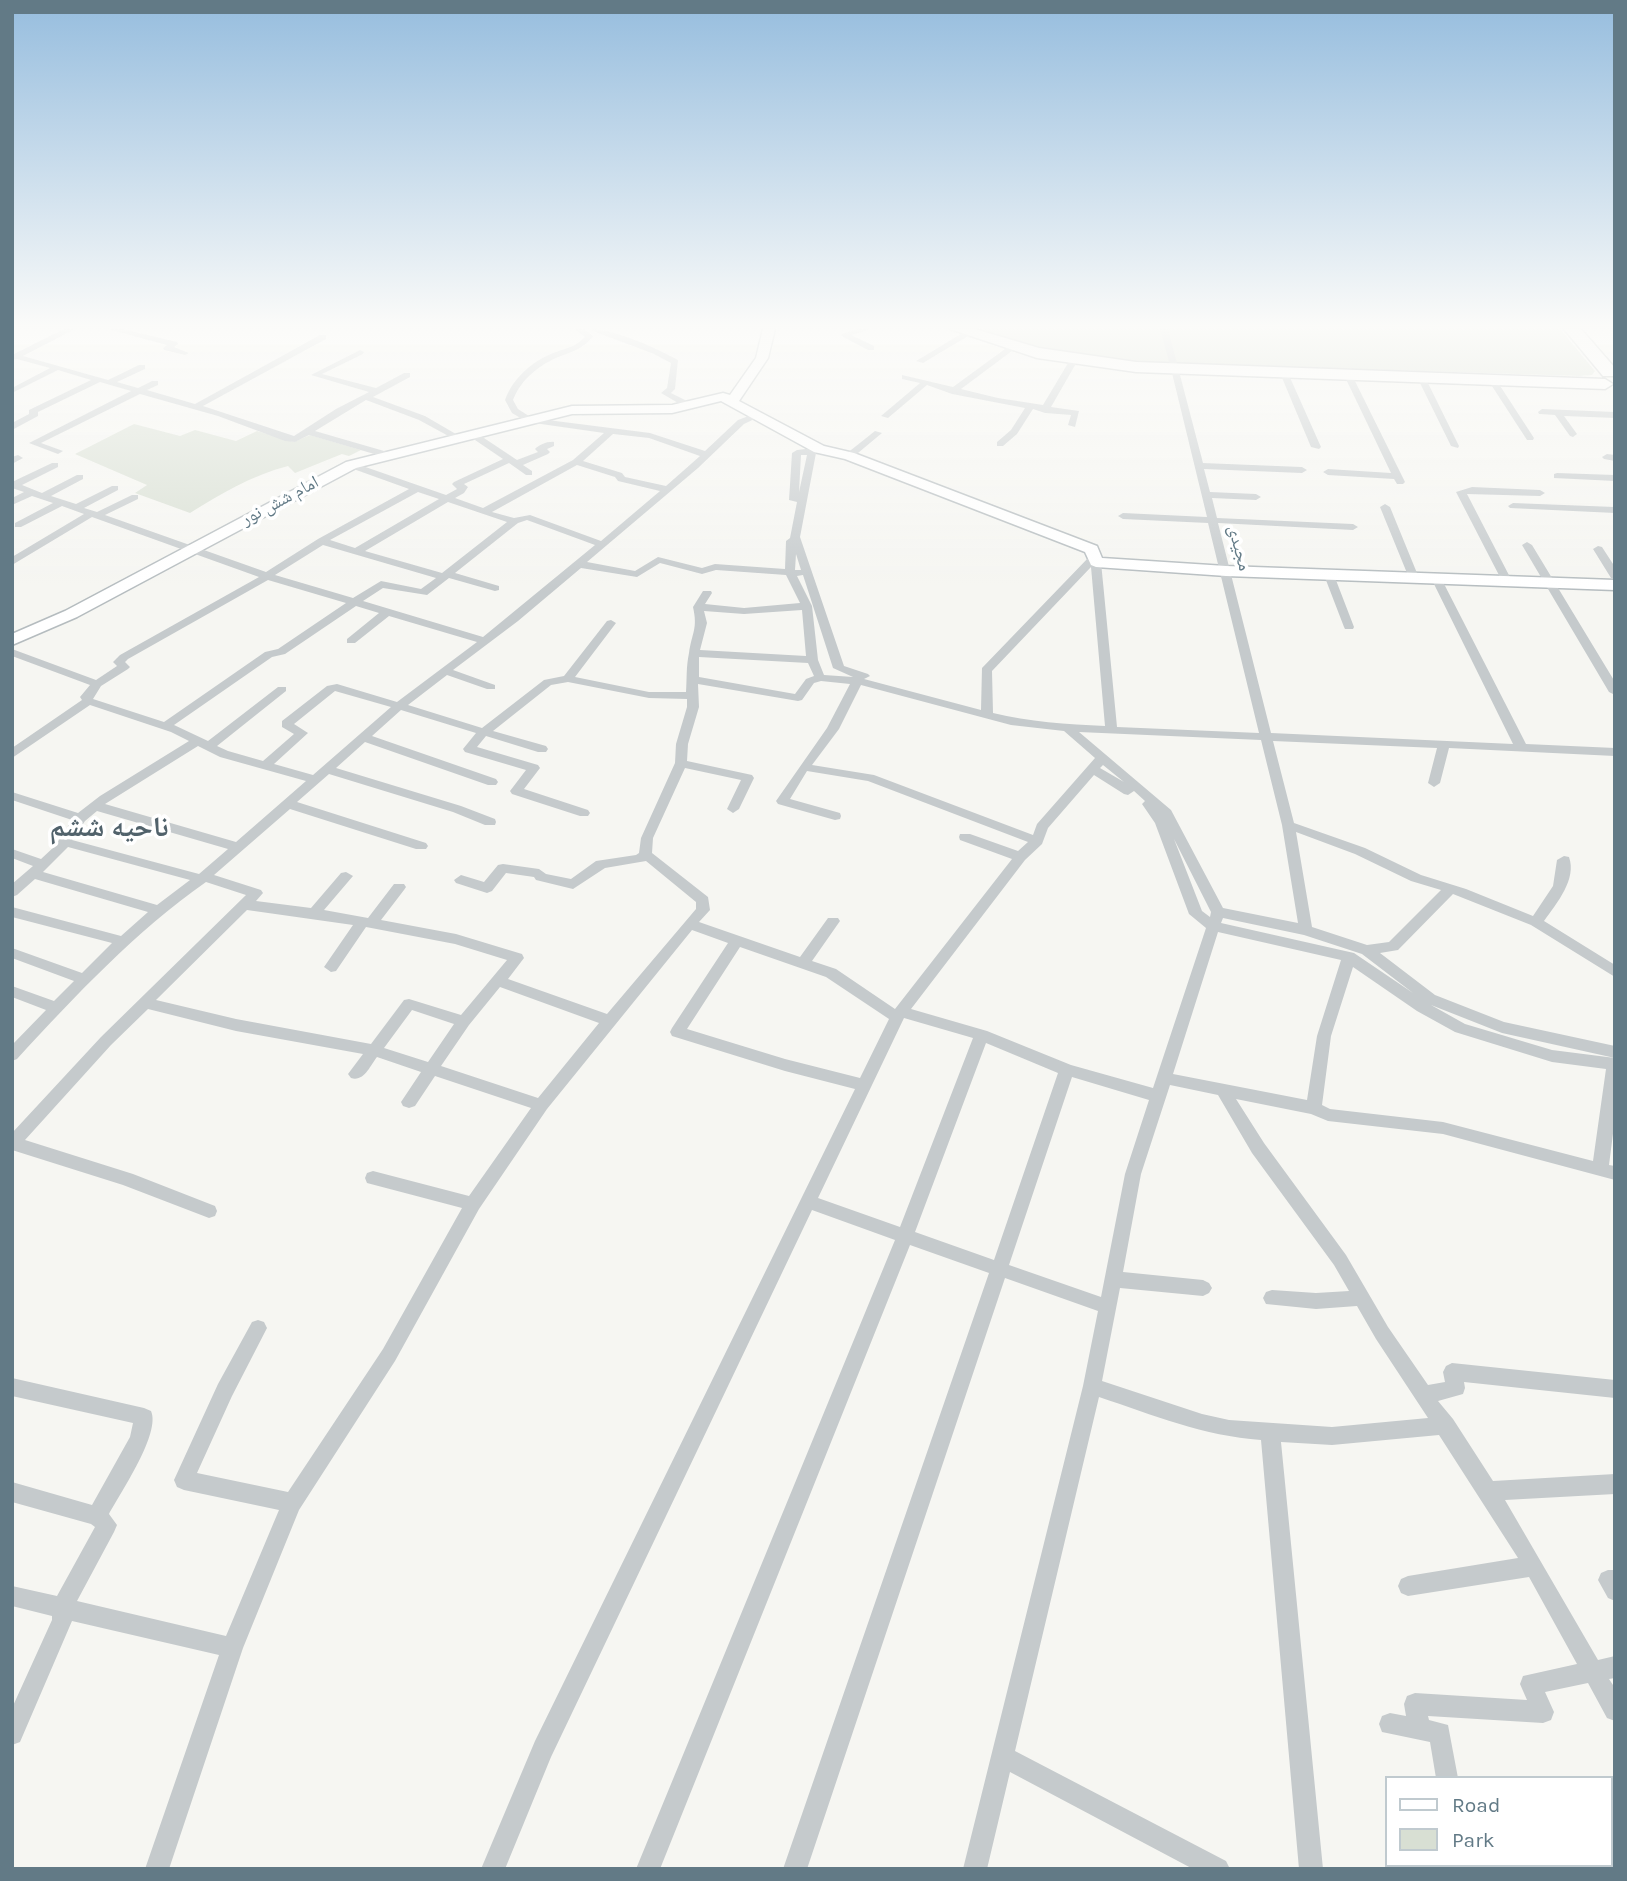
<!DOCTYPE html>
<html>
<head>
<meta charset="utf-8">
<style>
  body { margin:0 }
  #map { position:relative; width:1627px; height:1881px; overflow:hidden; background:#f6f6f2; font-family:Karla,sans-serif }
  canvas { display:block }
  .frame { position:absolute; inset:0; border:14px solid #627a86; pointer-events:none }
  .legend { position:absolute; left:1385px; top:1776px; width:228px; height:91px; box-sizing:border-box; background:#fff; border:2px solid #c0cacf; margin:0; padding:9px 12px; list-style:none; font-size:21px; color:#627a86 }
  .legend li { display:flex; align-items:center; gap:14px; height:35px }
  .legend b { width:35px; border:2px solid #c0cacf }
</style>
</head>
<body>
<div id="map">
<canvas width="1627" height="1881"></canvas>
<div class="frame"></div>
<ul class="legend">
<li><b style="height:9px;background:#fff"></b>Road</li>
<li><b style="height:19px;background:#d8dfd3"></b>Park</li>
</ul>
</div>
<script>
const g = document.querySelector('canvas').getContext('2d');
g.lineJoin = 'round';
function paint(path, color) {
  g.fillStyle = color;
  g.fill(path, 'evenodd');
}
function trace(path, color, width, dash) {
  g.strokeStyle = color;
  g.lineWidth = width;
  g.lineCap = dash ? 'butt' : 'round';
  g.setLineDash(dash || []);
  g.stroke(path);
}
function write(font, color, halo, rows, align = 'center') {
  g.font = font + ' Karla,"Noto Naskh Arabic",sans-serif';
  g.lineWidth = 7;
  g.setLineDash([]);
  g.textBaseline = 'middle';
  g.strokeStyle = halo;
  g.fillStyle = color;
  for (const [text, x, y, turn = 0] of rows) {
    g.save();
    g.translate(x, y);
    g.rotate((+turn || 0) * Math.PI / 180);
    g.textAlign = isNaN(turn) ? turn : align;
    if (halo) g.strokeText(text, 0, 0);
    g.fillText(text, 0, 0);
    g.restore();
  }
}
paint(new Path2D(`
  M975 329H1560L1595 371 1592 375 1580 376 1132 362 1043 349Z
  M134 424 180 436 195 430 236 441 257 431 294 442 310 435 361 450 349 456 342 454 295 473 288 466C253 475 220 494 190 513L135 493 147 485 75 454Z`), '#d8dfd3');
const secondary = new Path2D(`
  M763 329H775L768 358 739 401 824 446 854 453 1097 546 1102 558 1226 566 1615 580V590L1226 576 1096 567 1091 565 1085 552 845 459 814 452 721 401 672 413 572 414 356 468 77 617 12 645V634L65 611 346 462 572 406 672 405 723 393 730 395 756 358Z`);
const highway = new Path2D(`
  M950 329H975L1039 348 1136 362 1605 379 1613 384 1605 389 1136 372 1037 358Z
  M1564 329H1581L1615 368V376H1603Z`);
trace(secondary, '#b5bcbf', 3);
trace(highway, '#b7bcbe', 3);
paint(new Path2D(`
  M64 329H75L23 356 108 380 139 365H145V369L117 382 138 388 152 381H158V385L147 390 195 404 320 335H326V339L203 406 294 436 336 409 369 392 311 375 360 350 364 352 363 354 322 374 376 388 404 373H410V377L373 397 425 416 461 437 454 439 419 420 366 400 315 431 391 453 393 455 388 458 309 435 295 442 285 441 218 416 140 394 41 443 63 451 58 454 29 443 131 391 100 382 38 412V416L12 430V423L29 414V410L91 380 58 370 12 393V388L50 368 17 359 12 360V355Z
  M108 329H122L177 342 178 344 174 347 189 353 185 355 164 350 163 348 167 345Z
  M575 329H584L593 336C584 348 574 351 561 356 540 364 521 379 513 400L518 409 532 418 650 433 705 451 738 420 759 412 763 415 744 424 698 468 587 562 635 571 658 557 702 568 715 564 785 569 786 541 790 538 797 502 789 500 792 453 797 450 822 447V451L816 453 800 537 844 666 868 674 870 676 864 679 981 710 982 668 1089 557 1093 556 1101 562 1117 727 1259 733 1208 523 1123 519 1118 516 1123 513 1207 517 1171 369 1173 367 1170 365 1160 329H1168L1203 463 1302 467 1307 470 1302 473 1204 469 1210 492 1256 494 1261 497 1256 500 1212 498 1217 518 1353 524 1358 527 1353 530 1218 523 1271 733 1513 744 1431 578 1436 575 1441 578 1526 744 1615 748V756L1449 748 1440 783 1434 787 1428 783 1437 748 1273 741 1294 823 1365 848 1421 875 1466 889 1533 916 1553 886 1557 860 1564 856 1569 857C1577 879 1557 903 1544 921L1615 965V977L1531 925 1453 894 1398 950 1380 953 1435 995 1504 1022 1615 1046V1058L1502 1033 1431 1005 1465 1024 1552 1050 1615 1058V1118L1609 1165 1615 1166V1180L1443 1134 1328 1121 1311 1114 1236 1099 1264 1143 1346 1255 1388 1327 1428 1385 1445 1382 1443 1372 1446 1366 1452 1363 1615 1380V1398L1464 1382 1465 1388 1463 1394 1438 1401 1453 1419 1493 1481 1615 1474V1494L1505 1500 1598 1660 1615 1656V1678L1609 1679 1615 1688V1721L1607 1718 1588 1683 1545 1692 1554 1712 1551 1720 1543 1723 1428 1716 1429 1720 1448 1725 1458 1778H1436L1430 1742 1382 1732 1379 1724 1382 1716 1390 1713 1406 1716 1404 1704 1407 1696 1415 1693 1527 1700 1520 1684 1523 1676 1577 1664 1529 1577 1408 1596 1401 1593 1398 1586 1401 1579 1408 1576 1518 1558 1439 1435 1332 1445 1281 1442 1323 1869H1299L1261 1440C1204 1436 1153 1415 1099 1397L1015 1751 1226 1861 1230 1869H1193L1010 1772 987 1869H963L1083 1386 1098 1311 1005 1278 807 1869H783L989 1273 910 1245 660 1869H636L895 1240 812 1210 551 1757 505 1869H481L535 1741 855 1089 785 1071 672 1036 670 1032 672 1028 728 943 692 930 547 1109 479 1209 395 1361 299 1510 243 1648 169 1869H145L219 1655 72 1621 20 1742 12 1745V1708L52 1620V1616L12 1606V1586L57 1596 95 1527 91 1524 12 1502V1482L92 1505 130 1437 133 1423 12 1396V1378L144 1408 151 1411C161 1433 121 1492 109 1514L117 1525 114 1532 77 1601 226 1636 279 1510 184 1490 177 1487 174 1480 218 1384 252 1322 258 1320 264 1322 267 1328 232 1396 197 1473 288 1492 383 1349 462 1208 367 1183 365 1178 367 1173 373 1171 469 1196 531 1108 435 1076 415 1106 409 1108 403 1106 401 1102 421 1072 377 1057C370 1066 364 1082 351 1078L348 1074 363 1054 236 1031 148 1009 111 1045 25 1140 133 1174 215 1206 217 1211 215 1216 209 1218 123 1185 12 1150V1133L101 1037 246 895 206 882C135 932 77 994 17 1059L12 1061V1045L46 1010 12 997V986L54 1001 74 981 12 958V948L82 973 112 943 12 917V907L121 936 148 912 35 879 17 895 12 897V884L33 866 12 858V849L41 859 55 846 72 820 12 800V792L78 813 100 796 189 741 171 732 90 705 12 758V748L82 700 80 697 90 685 12 656V649L96 680 117 666 113 662 120 655 259 577 92 517 12 565V557L84 514 62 506 21 527H15V523L53 503 32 496 12 505V498L24 492 12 488V482L52 463H58V467L22 485 42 493 77 475H83V479L51 496 76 504 112 486H118V490L84 508 97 512 132 495H138V499L105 515 266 572 318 539 409 489 348 467V463H354L446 495 457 489 452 484 454 482 503 459 472 438V434H478L517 460 538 452 535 449C539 445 548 441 554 442V446L547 449 550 452 548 454 523 465 532 471V475H526L509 463 464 484 468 487 464 493 455 498 483 508 573 460 604 433 527 422 512 413 505 400C513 378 533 360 556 352 567 348 577 346 585 337ZM613 434 649 438 700 456 666 486 625 477 622 473 583 461ZM801 455H807L799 492ZM577 465 615 477 618 481 660 491 601 541 530 515 514 518 492 512ZM418 492 439 499 355 548 330 540ZM448 502 507 522 442 573 365 551ZM527 520 595 545 483 637 363 601 383 588 427 595 449 578 495 591 499 590V586L455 573 518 523ZM323 545 436 578 421 589 381 581 353 598 275 575ZM796 554 801 570H795ZM660 563 702 574 716 570 786 575 800 603 744 608 705 604 712 593 711 591H703L693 607C698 629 692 632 689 653 686 667 687 679 686 692H649L575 677 616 623 611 620 607 621 564 676 544 680 482 728 408 705 447 675 487 689H495V685L453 670 518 621 581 568 637 577ZM1091 567 1105 726C1067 724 1029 722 993 713L992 671ZM803 575 833 668 853 677 824 675 818 660 812 606 797 576ZM268 580 346 603 278 649 265 652 164 722 93 699 101 686 128 669 130 667 125 662 128 659ZM356 606 379 613 347 639V643H355L389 616 477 642 397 702 337 684 327 686 282 721V727L294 734 263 761 228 751 217 746 286 691V687H278L208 741 174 725 272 657 285 654ZM802 610 806 656 700 650 707 623 704 611 744 614ZM699 657 808 663 814 676 806 679 795 694 699 677ZM821 681 850 684 827 728 776 801 778 804 835 820 840 819 841 816 840 813 790 799 807 771 868 781 1028 842 1018 851 970 834H960L959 837 960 840 1012 859 895 1009 836 969 812 961 840 921 838 918H828L800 957 699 922 710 910 708 897 652 853 653 838 685 768 741 780 727 809 733 813 739 809 754 778 752 775 687 761 688 744 699 707 698 684 798 701 802 700 814 683ZM568 682 649 698 687 699V707L676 744 675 763 641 838 639 853 636 855 596 861 571 879 546 874 539 869 503 864 498 865 484 882 461 875 454 880 456 883 487 893 492 891 506 873 534 877 536 880 573 889 605 868 646 861 696 902V909L607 1014 508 979 524 958 522 954 456 934 381 920 404 890 406 887 404 884H394L368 918 324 910 353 876 346 872 341 873 311 908 256 901 263 893 261 890 214 875 290 809 416 849H426L428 846 426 843 297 802 329 774 453 812 485 825H495L496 822 495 819 461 806 336 768 365 742 488 785H496L498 782 496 779 372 736 401 710 476 733 463 749 465 752 526 770 510 791 512 794 580 816H588L590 813 588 810 524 789 540 768 538 765 477 747 486 736 538 752H546L548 749 546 746 493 731 551 685ZM861 685 1011 725 1064 731 1095 758 1037 824 1033 835 874 775 812 765 839 729ZM335 691 391 707 313 775 274 764 308 733 294 724ZM1079 732 1261 740 1282 825 1298 923 1223 908 1171 810ZM198 746 220 757 306 781 236 842 105 804ZM1103 765 1124 782 1100 768ZM1094 775 1124 794 1128 795 1134 791 1145 801 1142 804 1155 823 1189 914 1206 928 1153 1088 1071 1065 987 1031 911 1009 1025 860 1042 844 1048 828ZM97 811 228 849 199 874 72 840 85 821ZM1296 832 1355 854 1411 881 1441 890 1389 942 1367 945 1312 927ZM1174 839 1211 912 1210 917 1202 911ZM68 847 190 880 157 905 43 872ZM247 910 353 925 324 967 331 972 336 971 366 927 455 944 507 960 461 1015 409 999 404 1000 371 1044 236 1019 156 1000ZM1223 918 1304 935 1362 954 1413 993 1354 953 1221 923ZM1218 932 1341 960 1317 1036 1307 1100 1173 1074ZM740 947 826 977 889 1019 860 1078 785 1059 687 1029ZM1353 967 1417 1011 1455 1032 1552 1062 1606 1069 1593 1161 1443 1122 1330 1109 1322 1105 1331 1036ZM500 987 599 1023 538 1098 441 1066 469 1025ZM412 1010 454 1024 428 1062 384 1048ZM904 1018 973 1038 900 1227 818 1198ZM986 1043 1058 1073 994 1260 915 1232ZM1072 1077 1149 1100 1125 1174 1101 1297 1009 1265ZM1170 1085 1218 1095 1252 1153 1334 1265 1349 1291 1316 1293 1272 1290 1266 1292 1263 1298 1266 1304 1316 1309 1357 1306 1376 1339 1428 1418 1332 1427 1229 1420 1202 1414 1102 1381 1120 1288 1203 1296 1209 1293 1212 1288 1209 1283 1203 1280 1123 1272 1141 1174Z
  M588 329C615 329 654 347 678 360L675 389 671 393 691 403V407H685L661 393 667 388 671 363 654 354Z
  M857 329H871L851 335 874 346V350H868L840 335Z
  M966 331 973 333 923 363 916 361Z
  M1009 346 1016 348 961 389 998 398 1043 405 1071 358H1077L1078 360 1051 407 1079 411 1075 427 1068 425 1071 415 1045 413 1033 409 1017 434 1003 446H997V442L1011 430 1025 408 952 394 927 385 888 418 881 416 920 383 902 379V375L953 387Z
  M1281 371 1288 373 1321 447 1319 449 1311 447 1280 373Z
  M1345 373 1352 375 1405 482 1403 484H1397L1394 479 1328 475 1323 472 1328 469 1391 473 1344 375Z
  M1418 375 1425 377 1459 446 1458 448 1451 446 1417 377Z
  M1489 378H1495L1534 438 1533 440H1527L1488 380Z
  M1542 409 1615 412V418L1564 416 1577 434 1573 437 1570 436 1555 415 1539 414 1538 412Z
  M875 431 882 433 852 458H846V454Z
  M1607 454 1615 455V461L1604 459 1602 457Z
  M18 455 23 458 12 464V457Z
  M1557 473 1615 475V481L1554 478V474Z
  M1472 487 1540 490 1545 493 1540 496 1467 494 1512 581 1511 583H1503L1502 581 1456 492Z
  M1513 503 1615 507V513L1510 508 1508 506Z
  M1385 504 1390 507 1419 578 1418 580H1410L1409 578 1380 507Z
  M1527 542 1532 545 1615 682V695L1609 692 1522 545Z
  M1598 546 1602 547 1615 567V579L1611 578 1593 549Z
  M1329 572 1334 575 1354 627 1353 629H1345L1344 627 1324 575Z
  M1608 1570H1615V1601L1608 1598 1598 1580 1601 1573Z
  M1476 1865H1510L1512 1869H1478Z`), '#c5cacc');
paint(secondary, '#fff');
paint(highway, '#fff');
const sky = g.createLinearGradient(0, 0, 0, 593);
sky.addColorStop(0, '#96bdde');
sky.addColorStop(0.55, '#fbfbf9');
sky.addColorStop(1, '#fbfbf900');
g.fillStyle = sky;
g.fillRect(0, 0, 1627, 593);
write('18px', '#627a86', '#fff', [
  ["امام شش نور",280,501,-28],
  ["مجیدی",1239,548,76]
]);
write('bold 28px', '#51626b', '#fff', [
  ["ناحیه ششم",109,828]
]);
</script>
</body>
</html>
